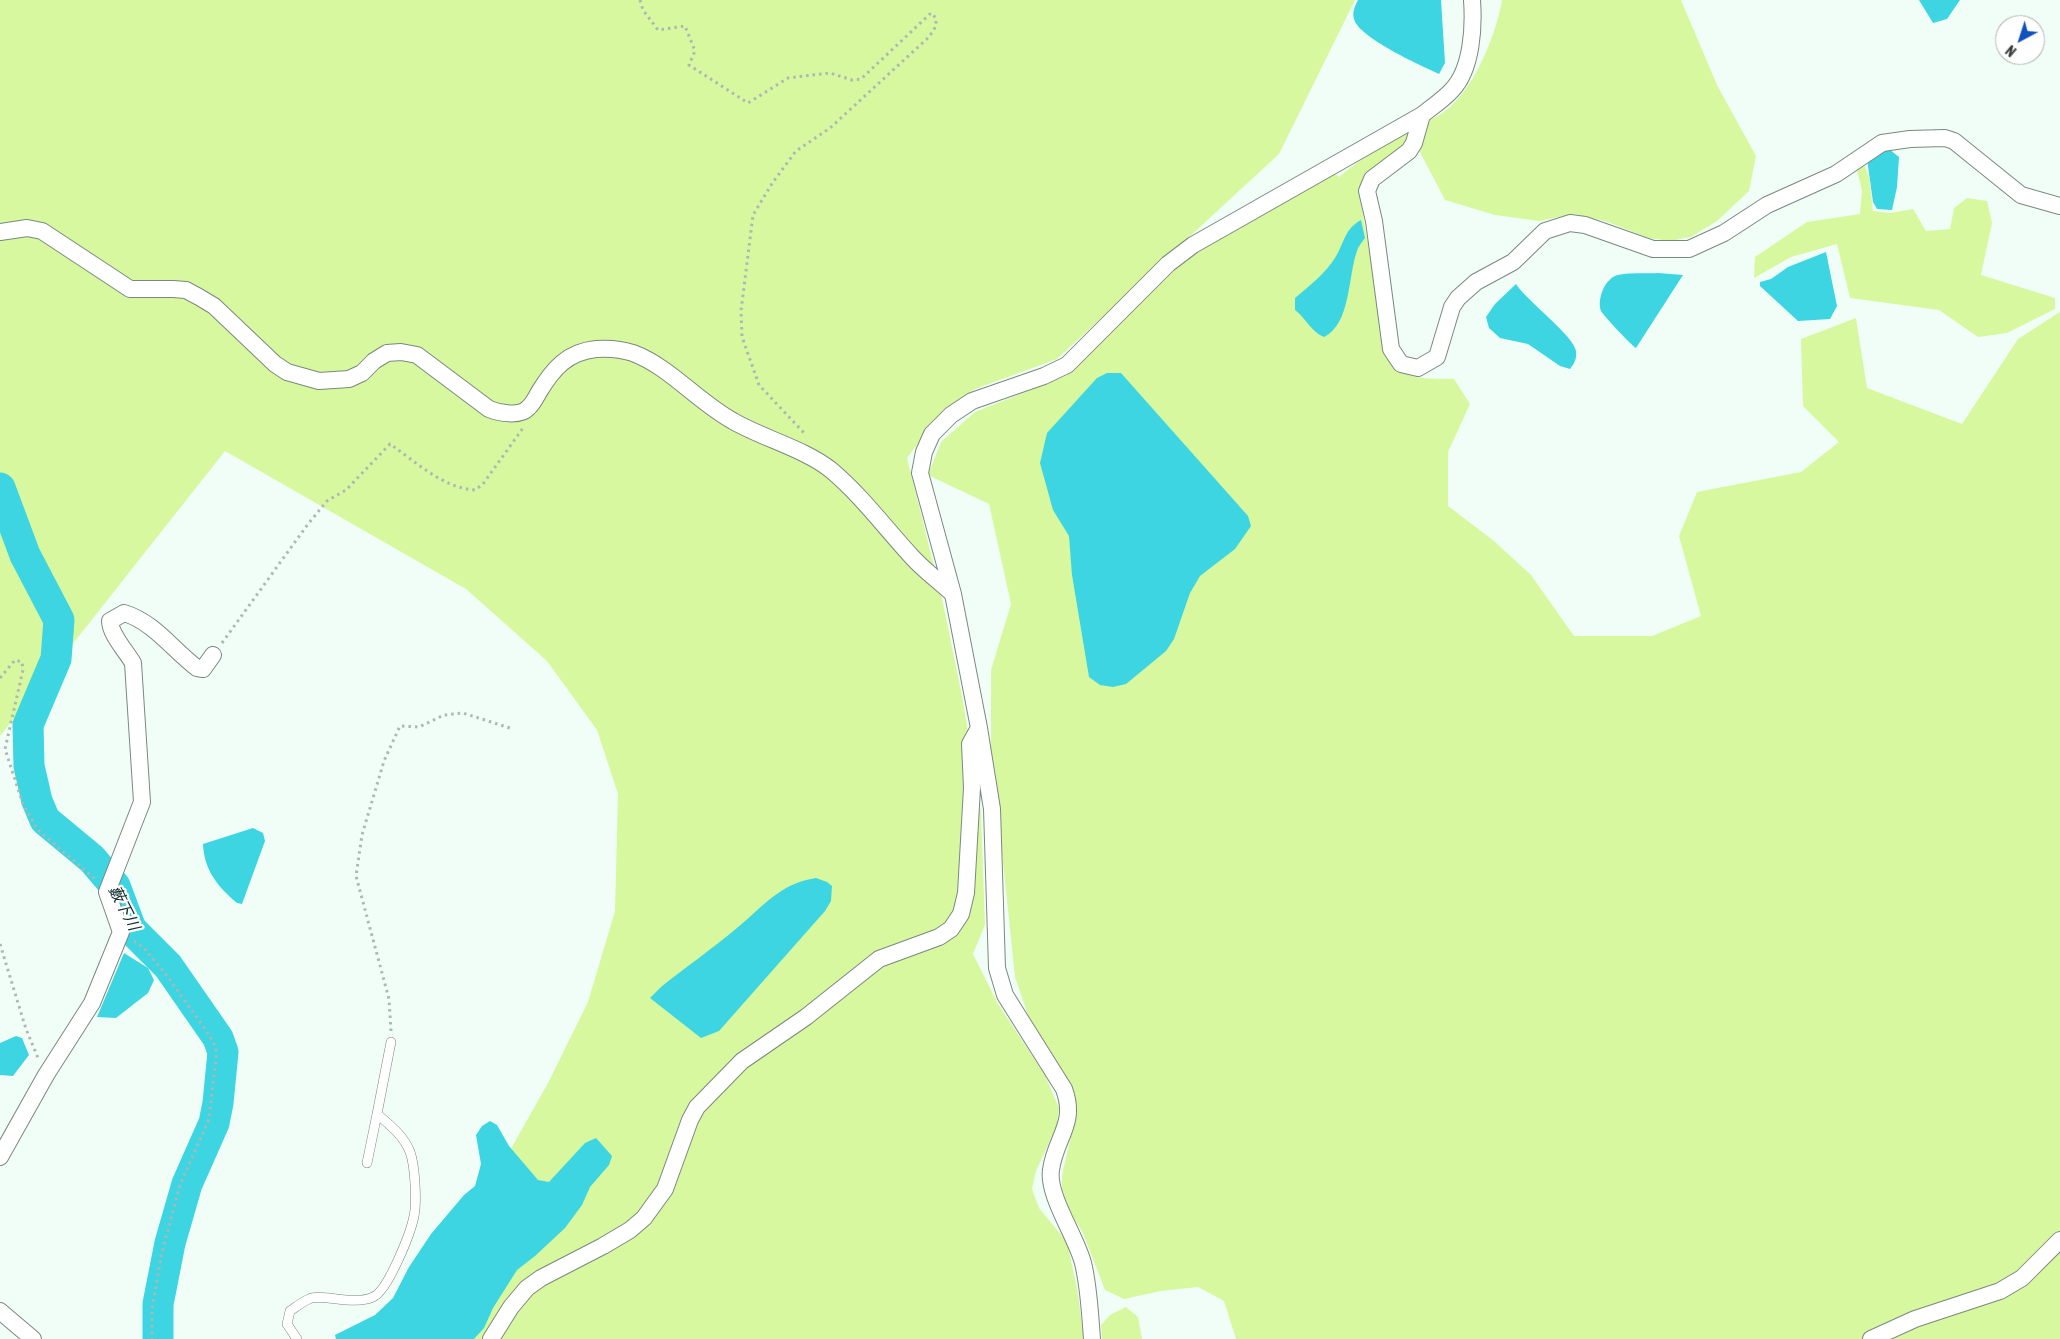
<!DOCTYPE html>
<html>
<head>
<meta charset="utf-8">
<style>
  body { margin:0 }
  #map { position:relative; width:2060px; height:1339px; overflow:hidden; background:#f0fef7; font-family:"Asap Condensed",sans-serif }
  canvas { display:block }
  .north { position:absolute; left:1995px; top:15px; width:50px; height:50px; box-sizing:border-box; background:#fff; border:1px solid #afb1b0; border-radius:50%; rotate:220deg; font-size:14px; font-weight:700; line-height:20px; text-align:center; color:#363d3a }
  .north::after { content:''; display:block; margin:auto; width:18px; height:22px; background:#1252bd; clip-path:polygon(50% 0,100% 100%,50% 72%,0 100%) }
</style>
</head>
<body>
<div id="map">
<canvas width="2060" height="1339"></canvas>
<div class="north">N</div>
</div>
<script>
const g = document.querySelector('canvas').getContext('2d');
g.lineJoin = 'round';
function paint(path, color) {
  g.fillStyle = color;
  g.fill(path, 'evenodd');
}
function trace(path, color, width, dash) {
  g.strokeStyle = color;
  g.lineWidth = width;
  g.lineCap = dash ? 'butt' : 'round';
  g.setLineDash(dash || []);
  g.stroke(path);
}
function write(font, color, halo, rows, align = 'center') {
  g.font = font + ' "Asap Condensed","Noto Sans JP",sans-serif';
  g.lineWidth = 4.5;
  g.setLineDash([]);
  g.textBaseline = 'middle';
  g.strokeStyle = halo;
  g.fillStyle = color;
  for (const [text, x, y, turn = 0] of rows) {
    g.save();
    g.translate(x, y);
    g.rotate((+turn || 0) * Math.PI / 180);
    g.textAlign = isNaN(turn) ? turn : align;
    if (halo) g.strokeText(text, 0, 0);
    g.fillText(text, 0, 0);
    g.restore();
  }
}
paint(new Path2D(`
  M0 0H1355L1279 154 1057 359 975 389 944 409 907 458 942 598 963 701 981 813 985 925 973 954 998 1004 1045 1075 1059 1108 1057 1125 1036 1171 1032 1189 1039 1208 1067 1242 1077 1288 1084 1339H373L487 1191 548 1083 588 1002 615 911 618 794 597 730 547 661 466 589 225 451 0 736Z
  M1502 0H1681L1717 85 1756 156 1749 191 1717 221 1691 237 1670 241 1649 238 1605 221 1573 214 1539 221 1495 215 1445 200 1419 150 1430 120C1469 104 1495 40 1502 0Z
  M1410 130 1407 144 1361 186 1360 198 1386 348C1390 354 1393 364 1399 369 1412 381 1438 378 1454 379L1470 404 1448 452V506L1494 541 1531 575 1574 636H1652L1701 616 1679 536 1697 492 1801 472 1839 442 1803 406 1801 339 1856 318 1867 388 1962 424 2018 339 2060 312V1339H1236L1224 1301 1198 1287 1161 1291 1124 1299 1105 1290 1083 1233 1062 1199V1175L1077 1110 1070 1084 1030 1021 1015 977 991 748V670L1011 604 989 504 928 475 941 442 975 412 1066 376 1185 260 1334 173 1339 177C1360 159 1384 144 1410 130Z
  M1864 164 1869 178 1873 211 1890 213 1913 209 1926 231 1950 229 1954 208 1967 198 1987 201 1992 223 1981 275 2055 298V309L2007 333 1978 337 1939 310 1850 298 1837 244 1791 257 1754 278 1755 257 1807 222 1860 214 1862 190 1856 167Z
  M1126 1307 1138 1317 1142 1339H1102L1101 1325 1110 1315Z`), '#d7f89f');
paint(new Path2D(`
  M1358 0H1441L1445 63 1439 74C1420 65 1359 38 1354 19 1352 12 1355 6 1358 0Z
  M1919 0H1960L1947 19 1933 23Z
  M1889 149 1899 157 1897 187 1892 210 1877 209 1873 202 1867 159Z
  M1361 220 1365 238C1362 242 1358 247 1357 251 1348 275 1351 324 1324 337 1311 332 1306 318 1295 310V298C1309 286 1325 274 1335 258 1344 244 1344 229 1361 220Z
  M1826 252 1837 306 1830 319 1798 321 1760 286V282L1771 279 1788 267Z
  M1658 273 1683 275 1636 348C1631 345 1603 315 1601 311 1597 300 1604 281 1615 276 1624 272 1648 274 1658 273Z
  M1516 284C1527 301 1574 336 1576 351 1577 359 1574 364 1570 369L1560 366 1528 344 1500 338 1489 328 1486 317 1495 304Z
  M1107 373H1121L1248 516 1251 526 1235 549 1200 576 1190 593 1174 639 1166 651 1126 684 1113 687 1100 685 1089 677 1072 575 1069 536 1053 510 1040 463 1047 433 1097 378Z
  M253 828 263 833 265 841 242 904 237 903C218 887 204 870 203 844Z
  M816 878 827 882 832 886 831 901 825 911 719 1031 701 1038 650 998 661 987C686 967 712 949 737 928 763 907 780 883 816 878Z
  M124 953 148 968 154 980 148 993 116 1018 97 1017Z
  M16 1036 22 1038 29 1055 13 1076 0 1075V1043Z
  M490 1121 497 1125 509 1146 538 1180 549 1182 585 1143 596 1138 612 1156 609 1165 590 1187 582 1205 565 1228 535 1256 517 1270 493 1308 484 1328 474 1339H336L335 1335 375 1315 393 1298 409 1267 431 1234 464 1195 475 1186 481 1164 476 1135 482 1126Z`), '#3cd5e1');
trace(new Path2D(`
  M0 488 25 555 59 620 56 659 28 725 29 766 37 801 45 820 92 859 115 886 131 929 168 966 218 1038 223 1052 218 1103 214 1123 187 1184 170 1243 158 1304V1339`), '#3cd5e1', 31);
const service = new Path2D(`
  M367 1163 377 1114
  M297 1339 287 1324 290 1311C296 1307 302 1302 309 1299 321 1293 354 1306 373 1297 388 1291 411 1232 414 1216 417 1202 415 1165 410 1152 404 1136 390 1125 377 1114L391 1042`);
const minor = new Path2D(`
  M1422 115 1414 143 1409 151 1372 179 1367 191 1374 221 1391 349 1401 364 1418 368 1437 357 1452 307 1458 298 1476 282 1513 262 1545 231 1570 223 1585 225 1653 249H1689L1724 233 1767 205 1836 174 1882 143 1910 139 1945 138 1954 141 2021 195 2060 206
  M0 232 27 228 42 231 130 289H173L186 290 199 297 214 306 275 364 287 372 319 381 349 379 362 373 374 361 387 353 401 352 417 355 489 409C499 413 520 417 528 408 533 404 536 397 539 392 553 369 567 352 596 349 609 348 621 349 633 353 670 367 698 402 733 421 762 438 805 449 831 470 862 496 886 529 913 558 925 571 940 582 953 594
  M0 1157 46 1075 92 1003 121 932 107 892 142 802 133 663C126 651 110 634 110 621L124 613C154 622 173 650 197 668L203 669 213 655
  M0 1311 33 1339
  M491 1339 511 1307 527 1288 541 1278 603 1246 630 1230 644 1218 665 1189 690 1120 697 1107 742 1061 806 1017 879 959 939 937 951 929 961 914 966 893 972 788 970 744 979 728
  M1092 1339C1090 1314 1089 1287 1083 1263 1076 1236 1047 1195 1051 1170 1055 1138 1077 1124 1064 1089L1005 995 997 968 992 809 979 728 953 594 920 473 924 452 932 434 951 415 972 401 1044 376 1067 365 1168 264 1193 245 1422 115C1432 107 1444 99 1452 90 1472 69 1474 27 1472 0
  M1871 1339 1915 1319 2000 1291 2022 1278 2060 1240`);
trace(service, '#798981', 10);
trace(minor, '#798981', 18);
trace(new Path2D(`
  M640 0 643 10 658 30 685 26 695 51 689 65 748 103 788 78 830 73 852 80 861 79 931 13 936 18V26L929 37 830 128 796 151 773 182 753 215 741 311 742 337 759 385 806 435
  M222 643 308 524 327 501 346 490 390 444C416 462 443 488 475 490L483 484 523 428
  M0 678 15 660 22 662 23 670 5 749 23 804 38 830 95 879
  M134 941 144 948 167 976 208 1033 216 1048V1058L209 1119 180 1185 162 1252 152 1309V1339
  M0 944 26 1029 38 1058
  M391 1031 389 999 356 876 362 835 384 761 400 726 419 727 444 715 463 713 513 729`), '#adb8b3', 3, [2.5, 4]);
trace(service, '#fff', 9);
trace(minor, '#fff', 16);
write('italic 16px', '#162f31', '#fff', [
  ["藪下川",124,908,63]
]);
</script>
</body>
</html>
